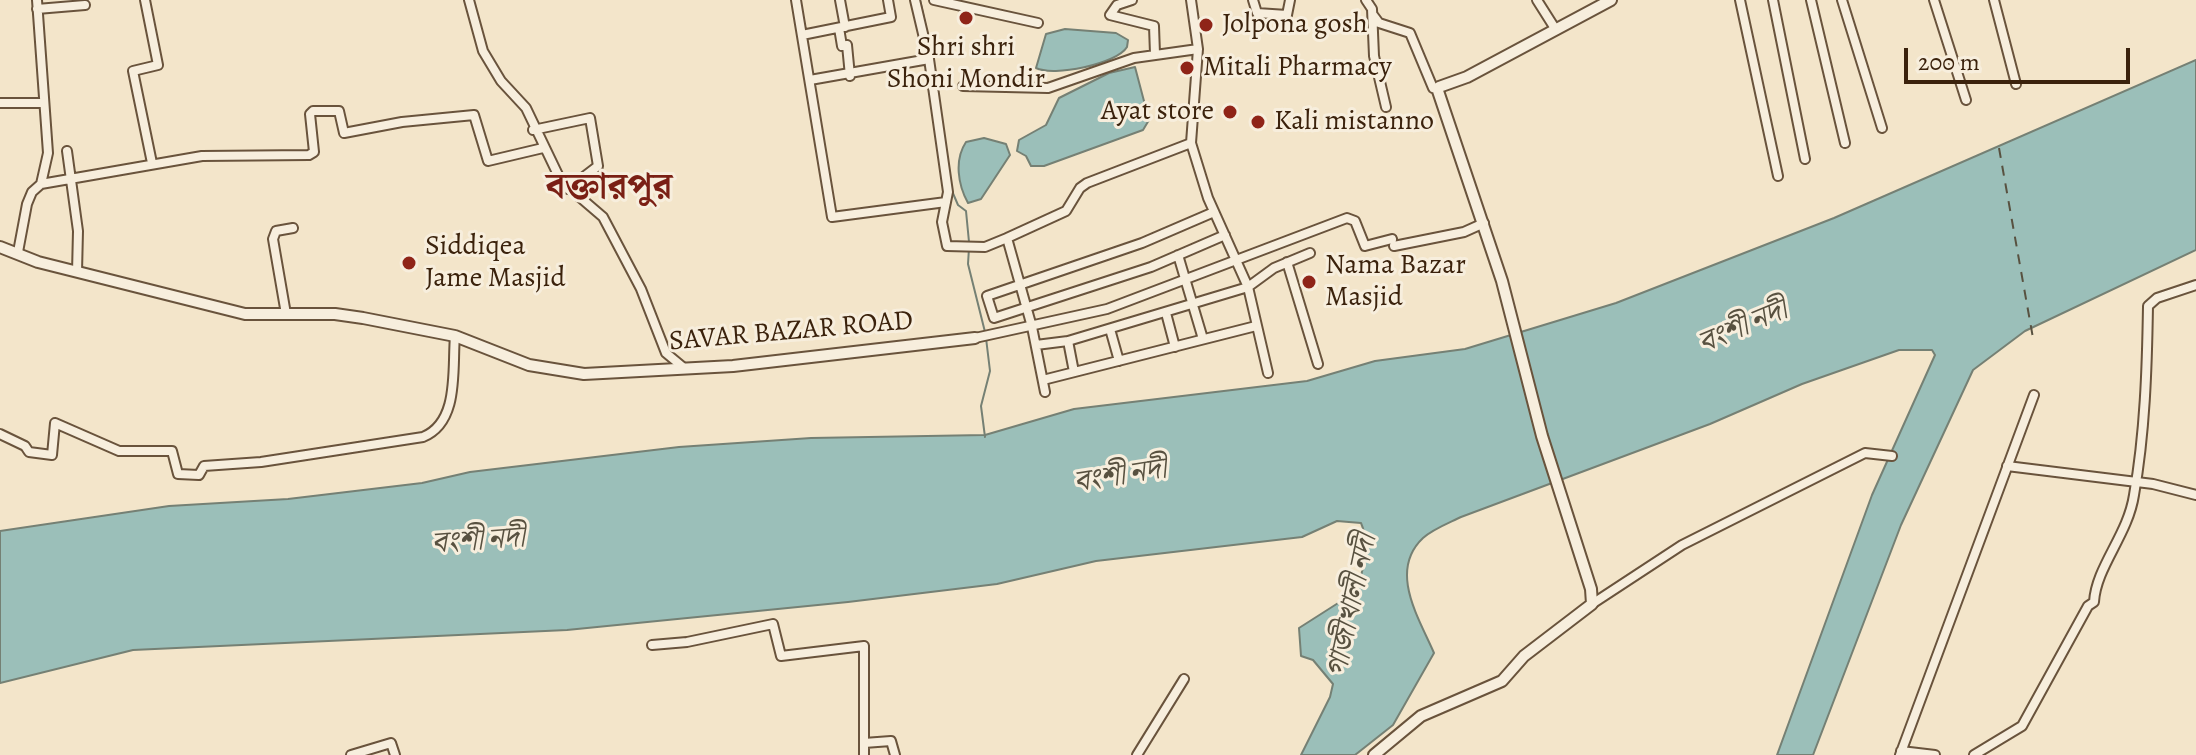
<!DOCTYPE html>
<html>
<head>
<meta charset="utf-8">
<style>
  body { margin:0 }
  #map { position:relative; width:2196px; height:755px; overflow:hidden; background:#f3e5ca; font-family:Alegreya,serif }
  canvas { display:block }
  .scale { position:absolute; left:1904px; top:48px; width:226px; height:36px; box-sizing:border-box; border:4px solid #3b220c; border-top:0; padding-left:10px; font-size:24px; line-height:28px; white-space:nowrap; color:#3b220c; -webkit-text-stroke:6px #f7eedd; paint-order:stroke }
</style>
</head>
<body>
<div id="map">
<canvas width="2196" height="755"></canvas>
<div class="scale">200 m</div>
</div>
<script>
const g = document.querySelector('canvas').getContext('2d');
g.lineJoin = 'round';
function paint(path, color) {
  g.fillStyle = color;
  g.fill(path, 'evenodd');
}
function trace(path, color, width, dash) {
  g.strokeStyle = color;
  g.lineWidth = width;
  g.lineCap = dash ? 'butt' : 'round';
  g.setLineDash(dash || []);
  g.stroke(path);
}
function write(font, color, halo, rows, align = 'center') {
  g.font = font + ' Alegreya,"Noto Serif Bengali",serif';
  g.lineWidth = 6;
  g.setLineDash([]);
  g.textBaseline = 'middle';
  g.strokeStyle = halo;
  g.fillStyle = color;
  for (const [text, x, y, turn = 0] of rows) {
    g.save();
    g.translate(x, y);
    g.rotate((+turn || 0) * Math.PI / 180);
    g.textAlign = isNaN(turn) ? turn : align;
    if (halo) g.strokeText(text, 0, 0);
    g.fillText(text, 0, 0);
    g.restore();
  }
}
const water = new Path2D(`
  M1065 29 1116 33 1128 40 1127 47C1117 64 1053 77 1036 68L1046 34Z
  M2196 60V250L2025 331 1973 370 1901 525 1813 755H1777L1872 495 1935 355 1932 350H1899L1802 384 1710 424 1461 517C1449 523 1433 529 1423 538 1388 571 1419 618 1434 653L1393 725 1355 755H1301L1330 697 1333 684 1313 660 1301 656 1299 628 1357 591C1363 568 1371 546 1361 523L1337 521 1302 537 1096 561 997 584 848 602 567 630 133 650 0 683V531L169 506 288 499 422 483 470 472 679 447 811 438 985 435 1074 409 1307 381 1375 361 1465 349 1616 303 1834 218Z
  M1135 67 1149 120 1143 130 1044 166H1031L1026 156 1017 151 1019 140 1046 125 1059 98 1109 73Z
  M984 138 1006 144 1010 155 981 199 968 203C958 185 954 160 966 142Z`);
paint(water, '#9bbfb9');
trace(water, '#758074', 2);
trace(new Path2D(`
  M920 0 930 46
  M952 191 958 205 966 211 969 242
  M969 248 968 264 985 332
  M985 437 981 406 990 371 986 338`), '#758074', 2);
trace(new Path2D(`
  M1999 148 2033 338`), '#585140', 2, [10, 8]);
const minor = new Path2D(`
  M145 0 158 65 133 71 152 163
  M469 0 483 51 501 81 526 108 561 181 603 217 641 289 666 353 684 368
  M796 0 832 217 946 202
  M840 0 845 27
  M915 0 929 59 948 192 942 222 947 246 985 247 1007 238
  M934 0 1038 23
  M1132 0 1117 5 1110 15 1154 26 1155 54
  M1191 0 1198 49 1191 143 1208 198 1248 287 1268 373
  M1253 0 1257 13 1287 15 1290 0
  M1366 0 1372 9 1374 56 1386 107
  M1537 0 1556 30
  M1740 0 1778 176
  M1773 0 1805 159
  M1811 0 1845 143
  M1842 0 1882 128
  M1934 0 1966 100
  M1994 0 2016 84
  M37 9 85 5
  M1373 15 1379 23 1410 33 1433 88
  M839 28 842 46 847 45 850 76
  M802 35 891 17 888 0
  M810 80 929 59
  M963 86 1048 88 1134 58 1198 49
  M0 103H42
  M533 130 590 118 598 166 568 189
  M67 151 78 231 77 272
  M41 184 202 156 309 155 314 152 310 114 313 111H339L344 133 402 122 474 115 488 161 543 148
  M1214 212 1142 243 987 296 994 318 1151 267 1225 235
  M1394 246 1464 232 1484 223
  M18 252 27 204 32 192 41 184 48 153 37 0
  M1178 255 1203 339
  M1287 262 1318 364
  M1166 313 1175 347
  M286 314 273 239 276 231 293 228
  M1110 329 1119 361
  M975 338 1107 309 1347 218 1355 221 1365 246 1392 239
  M1068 341 1074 372
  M1036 345 1068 341 1248 287 1274 268 1310 253
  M1043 380 1256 326
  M1045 392 1032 327 1007 238 1066 211 1080 188 1087 183 1191 143
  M0 434 25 446 29 452 52 455 55 423 119 451H172L178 474 199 475 204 466 261 462 423 437C460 422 452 368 455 336
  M2007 466 2153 484 2196 495
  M1592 604 1682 545 1865 453 1892 456
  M652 645 687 642 773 624 781 656 864 646V755
  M864 743 891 741 895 755
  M1901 751 1935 755
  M351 755 391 743 395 755
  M1137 755 1184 679
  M1900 755 2034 395
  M1974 755 2022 726 2088 606 2094 602C2096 567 2128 535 2134 495 2145 433 2147 368 2148 306L2157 298 2196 285`);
const tertiary = new Path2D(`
  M0 247 38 262 245 314H335L363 318 455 336 529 365 584 374 733 366 975 338
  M1374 755 1421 716 1502 681 1524 656 1592 604 1591 589 1542 436 1502 281 1438 91 1439 87 1467 77 1611 0`);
trace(minor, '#69533c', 12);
trace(tertiary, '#69533c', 14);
trace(minor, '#f7eedd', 8);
trace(tertiary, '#f7eedd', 10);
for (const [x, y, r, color] of [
  [966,18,8,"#8f2418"],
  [1206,25,8,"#8f2418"],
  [1187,68,8,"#8f2418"],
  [1230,112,8,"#8f2418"],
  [1258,122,8,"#8f2418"],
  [409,263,8,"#8f2418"],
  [1309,282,8,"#8f2418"]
]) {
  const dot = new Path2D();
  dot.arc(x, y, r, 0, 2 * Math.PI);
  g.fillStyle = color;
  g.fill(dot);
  trace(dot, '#f7eedd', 3);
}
write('28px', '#3b220c', '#f7eedd', [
  ["Jolpona gosh",1222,25],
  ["Shri shri",966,48,"center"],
  ["Shoni Mondir",966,80,"center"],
  ["Mitali Pharmacy",1203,68],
  ["Ayat store",1214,112,"right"],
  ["Kali mistanno",1274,122],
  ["Siddiqea",425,247],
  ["Jame Masjid",425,279],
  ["Nama Bazar",1325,266],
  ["Masjid",1325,298]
], 'left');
write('28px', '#3b220c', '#f7eedd', [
  ["SAVAR BAZAR ROAD",791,332,-5]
]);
write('italic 30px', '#585140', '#f7eedd', [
  ["বংশী নদী",1743,328,-23],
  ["বংশী নদী",1120,477,-9],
  ["বংশী নদী",478,542,-4],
  ["গাজীখালী নদী",1353,606,-78]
]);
write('bold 36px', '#7a1f14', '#f7eedd', [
  ["বক্তারপুর",609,189]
]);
</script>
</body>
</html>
